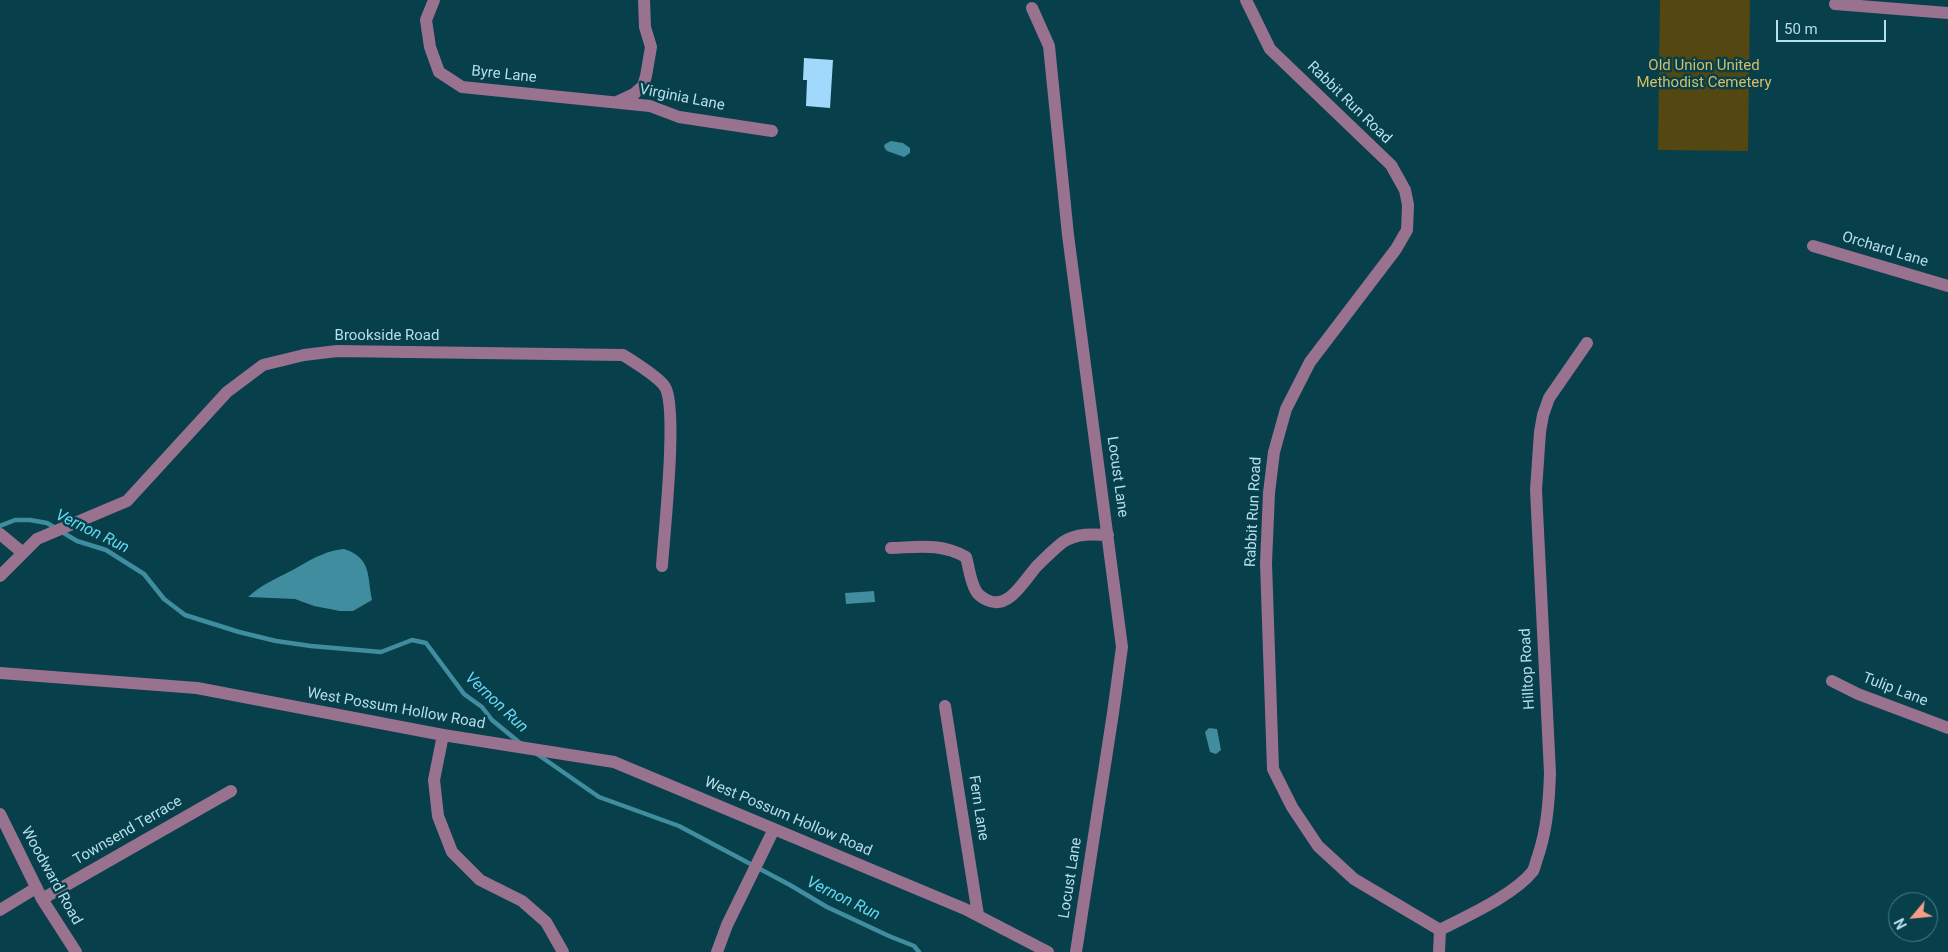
<!DOCTYPE html>
<html>
<head>
<meta charset="utf-8">
<style>
  body { margin:0 }
  #map { position:relative; width:1948px; height:952px; overflow:hidden; background:#073f4a; font-family:Roboto,sans-serif }
  canvas { display:block }
  .north { position:absolute; left:1888px; top:892px; width:50px; height:50px; box-sizing:border-box; background:#073f4a; border:1px solid #4c7f8a; border-radius:50%; rotate:242deg; font-size:14px; font-weight:700; line-height:20px; text-align:center; color:#b4dfeb }
  .north::after { content:''; display:block; margin:auto; width:18px; height:22px; background:#f49e88; clip-path:polygon(50% 0,100% 100%,50% 72%,0 100%) }
  .scale { position:absolute; left:1776px; top:20px; width:110px; height:22px; box-sizing:border-box; border:2px solid #b4dfeb; border-top:0; padding-left:6px; font-size:15px; line-height:18px; white-space:nowrap; color:#b4dfeb; -webkit-text-stroke:4px #073f4a; paint-order:stroke }
</style>
</head>
<body>
<div id="map">
<canvas width="1948" height="952"></canvas>
<div class="north">N</div>
<div class="scale">50 m</div>
</div>
<script>
const g = document.querySelector('canvas').getContext('2d');
g.lineJoin = 'round';
function paint(path, color) {
  g.fillStyle = color;
  g.fill(path, 'evenodd');
}
function trace(path, color, width, dash) {
  g.strokeStyle = color;
  g.lineWidth = width;
  g.lineCap = dash ? 'butt' : 'round';
  g.setLineDash(dash || []);
  g.stroke(path);
}
function write(font, color, halo, rows, align = 'center') {
  g.font = font + ' Roboto,sans-serif';
  g.lineWidth = 5;
  g.setLineDash([]);
  g.textBaseline = 'middle';
  g.strokeStyle = halo;
  g.fillStyle = color;
  for (const [text, x, y, turn = 0] of rows) {
    g.save();
    g.translate(x, y);
    g.rotate((+turn || 0) * Math.PI / 180);
    g.textAlign = isNaN(turn) ? turn : align;
    if (halo) g.strokeText(text, 0, 0);
    g.fillText(text, 0, 0);
    g.restore();
  }
}
paint(new Path2D(`
  M1660 0H1750L1748 151 1658 150Z`), '#544712');
paint(new Path2D(`
  M891 141 903 143 910 148V153L904 157 887 151 884 147 885 144Z
  M344 549C372 558 367 576 372 600L353 611H340L314 606 295 599 248 597C260 586 271 581 285 574 305 564 321 551 344 549Z
  M874 591 875 602 846 604 845 593Z
  M1209 728 1217 729 1221 750 1216 754 1210 752 1205 732Z`), '#3f8d9f');
trace(new Path2D(`
  M0 526 15 520H30L47 523 77 541 106 550 144 574 164 599 185 615 239 632 276 641 311 646 381 652 412 640 426 643 464 694 482 707 492 720 520 743
  M537 754 599 797 679 826 790 885 827 907 889 936 914 946 919 952`), '#3f8d9f', 4.5);
paint(new Path2D(`
  M804 58 833 60 830 108 806 106 807 80H803Z`), '#a0d9fc');
trace(new Path2D(`
  M434 0 426 20 430 47 439 72 462 87 650 106 679 117 772 131
  M1246 0 1270 49 1391 165 1405 190 1408 205 1407 230 1396 249 1310 362 1286 409 1274 452 1269 493 1266 563 1273 769 1292 807 1318 846 1354 879 1440 930
  M1835 4 1948 13
  M1032 8 1049 46 1068 235 1122 647 1113 713 1076 952
  M617 102 634 94 643 86 646 76 651 47 645 27 644 0
  M1813 246 1948 286
  M0 534 23 553
  M891 548C920 547 940 543 966 557 969 567 970 581 976 591 978 595 983 598 987 600 1009 611 1025 579 1037 566 1045 558 1054 549 1063 542 1077 533 1093 534 1108 535
  M0 576 37 539 127 501 227 392 263 365 304 355 337 351 623 355C634 362 659 377 665 387 678 408 664 534 662 566
  M0 673 197 688 443 735 614 762 965 909 1048 952
  M1832 681 1858 694 1948 728
  M945 706 978 915
  M443 735 434 780 438 816 452 852 480 880 522 901 546 922 563 952
  M0 814 42 899 76 952
  M42 899 231 791
  M0 910 36 888
  M1440 930C1467 916 1514 895 1533 871 1535 867 1536 861 1538 856 1547 829 1549 802 1550 773L1536 490 1540 432 1543 415 1549 398 1587 343
  M717 952 727 925 774 829
  M1439 952 1440 930`), '#98728f', 12);
write('15px', '#d4be67', '#073f4a', [
  ["Old Union United",1704,66],
  ["Methodist Cemetery",1704,83]
]);
write('15px', '#b4dfeb', '#073f4a', [
  ["Byre Lane",504,75,6],
  ["Virginia Lane",682,98,11],
  ["Rabbit Run Road",1349,103,44],
  ["Orchard Lane",1885,250,17],
  ["Brookside Road",387,336],
  ["Locust Lane",1117,477,82],
  ["Rabbit Run Road",1254,512,-87],
  ["Hilltop Road",1528,669,-93],
  ["Tulip Lane",1895,690,21],
  ["West Possum Hollow Road",396,709,10],
  ["Fern Lane",978,808,81],
  ["West Possum Hollow Road",788,817,23],
  ["Townsend Terrace",128,831,-30],
  ["Woodward Road",51,876,61],
  ["Locust Lane",1071,878,-81]
]);
write('italic 16px', '#65d9f4', '#073f4a', [
  ["Vernon Run",92,532,26],
  ["Vernon Run",496,703,43],
  ["Vernon Run",843,899,26]
]);
</script>
</body>
</html>
